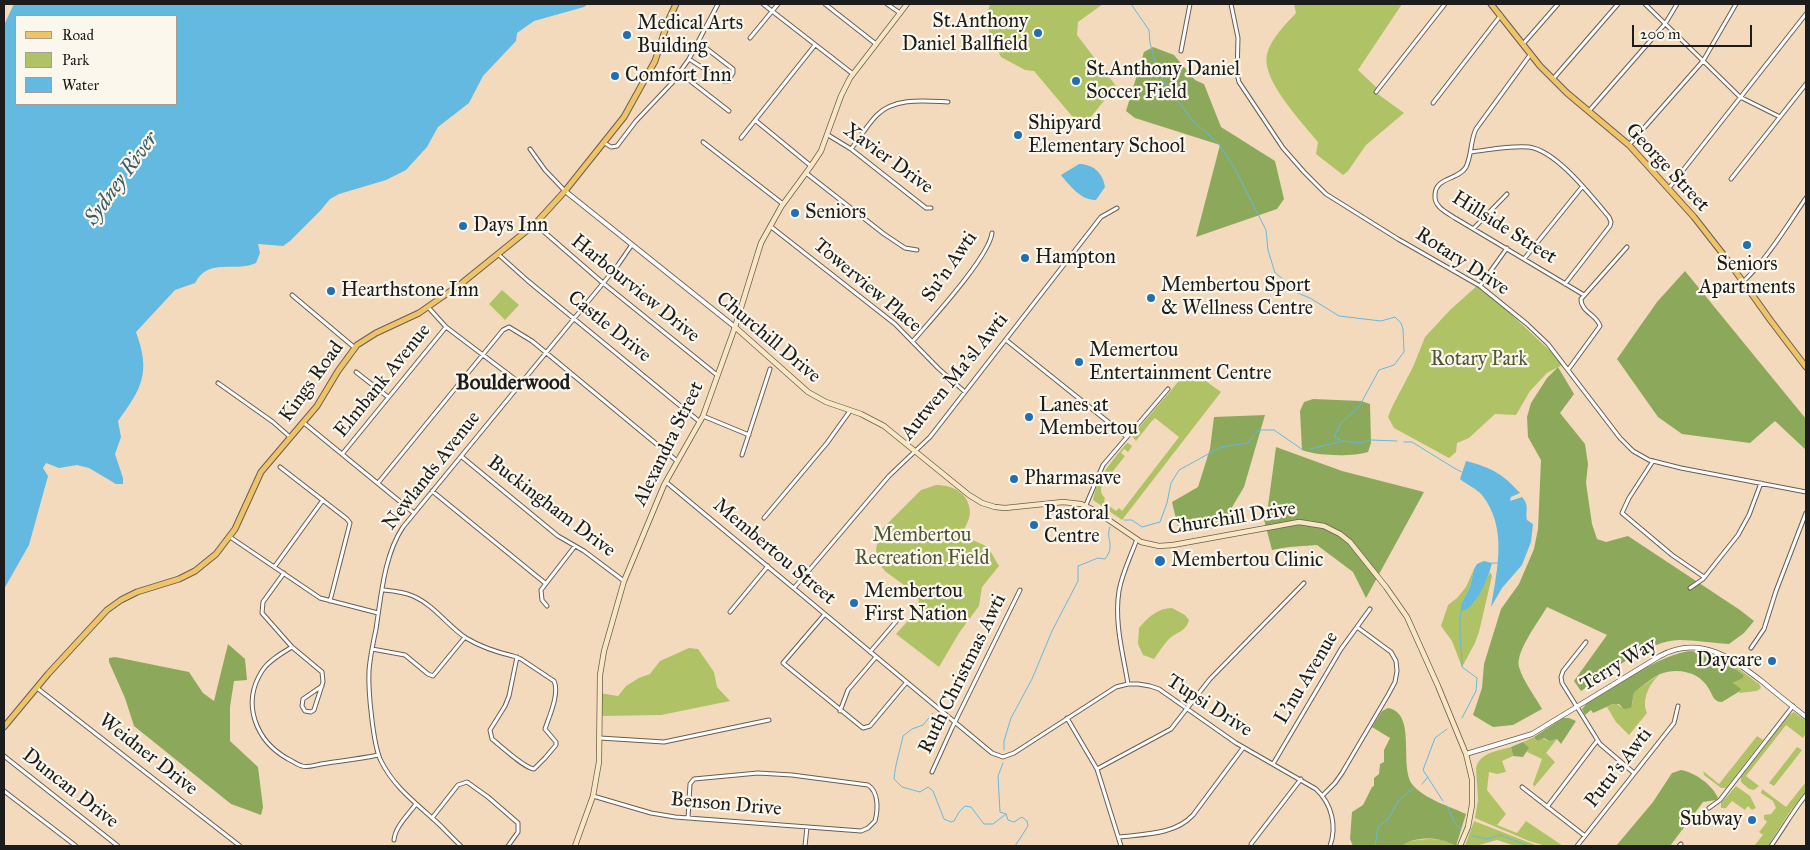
<!DOCTYPE html>
<html>
<head>
<meta charset="utf-8">
<style>
  body { margin:0 }
  #map { position:relative; width:1810px; height:850px; overflow:hidden; background:#f4dabd; font-family:"IM FELL Great Primer",serif }
  canvas { display:block }
  .frame { position:absolute; inset:0; border:5px solid #1c1c1c; pointer-events:none }
  .legend { position:absolute; left:15px; top:15px; width:162px; height:90px; box-sizing:border-box; background:#fbf7ec; border:1px solid #a29f99; margin:0; padding:6px 9px; list-style:none; font-size:15px; color:#1c1c1c }
  .legend li { display:flex; align-items:center; gap:10px; height:25px }
  .legend b { width:25px; border:1px solid #a29f99 }
  .scale { position:absolute; left:1632px; top:25px; width:120px; height:22px; box-sizing:border-box; border:2px solid #1c1c1c; border-top:0; padding-left:6px; font-size:15px; line-height:18px; white-space:nowrap; color:#1c1c1c; -webkit-text-stroke:4px #fbf7ec; paint-order:stroke }
</style>
</head>
<body>
<div id="map">
<canvas width="1810" height="850"></canvas>
<div class="frame"></div>
<ul class="legend">
<li><b style="height:6px;background:#efc469"></b>Road</li>
<li><b style="height:14px;background:#b0c266"></b>Park</li>
<li><b style="height:14px;background:#63b9df"></b>Water</li>
</ul>
<div class="scale">200 m</div>
</div>
<script>
const g = document.querySelector('canvas').getContext('2d');
g.lineJoin = 'round';
function paint(path, color) {
  g.fillStyle = color;
  g.fill(path, 'evenodd');
}
function trace(path, color, width, dash) {
  g.strokeStyle = color;
  g.lineWidth = width;
  g.lineCap = dash ? 'butt' : 'round';
  g.setLineDash(dash || []);
  g.stroke(path);
}
function write(font, color, halo, rows, align = 'center') {
  g.font = font + ' "IM FELL Great Primer",serif';
  g.lineWidth = 4.5;
  g.setLineDash([]);
  g.textBaseline = 'middle';
  g.strokeStyle = halo;
  g.fillStyle = color;
  for (const [text, x, y, turn = 0] of rows) {
    g.save();
    g.translate(x, y);
    g.rotate((+turn || 0) * Math.PI / 180);
    g.textAlign = isNaN(turn) ? turn : align;
    if (halo) g.strokeText(text, 0, 0);
    g.fillText(text, 0, 0);
    g.restore();
  }
}
paint(new Path2D(`
  M990 4H1103L1078 22 1077 35 1116 86 1082 128 1034 71 1025 70 1001 57 990 37 987 15Z
  M1294 4H1402L1358 70 1377 88 1375 92 1404 113 1366 145 1348 171 1343 175 1316 154 1318 142C1302 122 1261 80 1267 54 1271 38 1286 24 1296 13Z
  M1479 284 1564 364 1547 373 1530 391 1516 415 1495 414 1469 438 1457 443 1456 452 1449 458 1394 428 1388 417 1392 407 1413 367 1425 337 1450 310Z
  M502 290 519 305 505 320 489 304Z
  M1189 369 1221 392 1122 520 1093 500C1097 478 1112 461 1126 444L1128 443 1132 446 1128 452 1124 449 1121 453 1125 456 1102 485C1100 491 1101 494 1105 498L1104 502 1116 511 1119 508 1122 511 1179 437 1155 418 1151 422 1136 441 1132 436Z
  M936 485C953 485 969 493 970 512 970 520 964 528 962 535L988 547 999 566 982 587 979 606 959 633 939 667 896 634 914 614 919 600 915 593 886 572 878 563 876 549 880 531 921 490Z
  M1474 569 1470 587 1462 602 1474 603 1490 572 1492 576 1479 632 1475 643 1462 667 1452 641 1441 626 1448 605 1457 598 1466 587Z
  M1172 608 1185 615 1189 620C1186 632 1176 632 1169 639 1163 645 1159 652 1154 659L1143 655 1138 644 1139 628C1148 617 1158 608 1172 608Z
  M689 648 698 649 714 672 717 687 730 701 661 715 600 716 599 693 618 696 626 686 639 678 650 674 660 661Z
  M1692 651C1719 652 1738 668 1759 684L1761 688 1757 691 1739 693 1740 691 1733 683 1743 678 1744 675 1735 669Z
  M1660 674C1650 683 1641 699 1647 713L1629 735 1616 722 1607 707 1616 703 1621 707 1632 704 1634 693 1637 690Z
  M1794 712 1806 721V733L1803 738 1786 725 1746 776 1759 786 1754 790 1749 789 1741 782V777L1789 715Z
  M1757 736 1763 740 1726 788H1721L1704 775 1703 771 1719 784Z
  M1534 737 1537 741 1542 738 1548 741 1557 739 1546 753 1555 762 1534 787 1533 784 1542 759 1527 752 1528 748 1523 742Z
  M1511 747 1513 756 1502 761 1506 772 1497 774 1489 772 1487 790 1506 814 1497 825 1517 833 1526 821 1563 846H1546L1529 841 1475 818 1478 800 1476 768C1480 752 1498 751 1511 747Z
  M1797 747 1802 750 1774 786 1769 783Z
  M1806 782V791L1789 813 1768 846H1754L1763 835 1759 832 1767 822 1764 819V815L1771 814 1776 808 1773 801 1761 793 1762 789 1786 807Z
  M1736 786 1750 796 1756 808 1752 810 1748 806 1745 810 1732 801 1726 808H1721V803Z
  M1474 821 1538 846H1515L1497 840 1476 846H1465Z
  M1430 839 1443 840 1455 846H1402C1409 839 1421 840 1430 839Z`), '#b0c266');
paint(new Path2D(`
  M1153 47 1174 55 1195 80 1204 84 1221 127 1275 161 1284 199 1277 209 1196 237 1220 145 1135 118 1126 111 1144 52Z
  M1685 271 1806 419V450L1775 421 1750 443 1682 434 1658 417 1617 359 1657 302Z
  M1558 367 1574 394 1560 413 1585 444 1588 464 1586 483 1592 524 1597 539 1606 542 1628 536 1740 610 1754 621 1744 633 1729 644C1712 643 1695 640 1679 640 1649 640 1606 675 1581 691L1574 681 1607 635 1547 607C1539 621 1515 652 1519 667 1523 681 1535 696 1542 709L1513 725 1493 727 1473 715 1482 688 1484 664 1501 609 1519 584 1534 549 1538 529 1541 460 1528 437 1527 417 1531 403 1547 378Z
  M1313 399 1361 401 1370 404 1371 443 1368 452C1351 457 1318 456 1302 450L1300 411 1304 402Z
  M1265 415 1244 487 1225 519 1217 527 1201 531 1179 532 1172 502 1198 487 1210 449 1214 417Z
  M1276 447 1342 471 1424 492 1366 598 1353 572 1317 545 1289 547 1272 550 1262 512 1268 506Z
  M228 644 245 659 247 680 234 681 230 707V741L258 767 263 807 261 815 231 804 134 726 125 698 109 662V658L115 657 189 672 203 693 214 701Z
  M1692 651 1735 669 1744 675 1743 678 1733 683 1741 689 1740 691 1722 702C1714 702 1713 696 1709 689 1700 672 1678 667 1660 674 1652 678 1644 685 1637 690L1634 693 1631 708 1624 709 1619 704H1613L1593 713 1591 710 1585 715 1582 709 1587 703C1613 688 1663 652 1692 651Z
  M1388 708C1417 713 1399 764 1412 784 1422 798 1451 807 1466 814L1456 846C1451 844 1446 841 1441 840 1431 837 1410 838 1402 846H1353L1350 839 1352 812 1363 805 1372 787 1374 786V778L1379 774 1380 764 1384 762V750L1390 738 1372 727 1382 711Z
  M1563 718H1569L1576 721 1561 744 1557 739 1549 741 1544 738 1537 741 1534 737Z
  M1523 742 1529 748 1523 757 1513 756 1511 747Z
  M1681 770C1694 772 1713 785 1718 798L1716 800 1703 802 1670 846H1616L1653 802 1672 773Z`), '#8ca85b');
paint(new Path2D(`
  M14 4H588L584 7 534 21 517 33 516 41 483 76 469 103 438 127 427 147 406 170 386 180 339 194 330 199 320 211 290 241 283 246 258 244 260 253 256 263C253 264 248 266 245 266 225 269 207 261 195 283L175 290 136 332C151 373 142 388 118 421L121 437 115 454 123 478V484H116L89 468 77 465 59 468 46 463 43 468 48 476 29 545 4 589V25ZM176 16V104H16V16Z
  M1079 164C1093 164 1103 173 1105 187L1096 200C1082 201 1069 185 1061 175Z
  M1466 461C1492 468 1502 473 1520 493L1511 497 1510 501 1522 497C1530 506 1525 510 1527 520L1533 524 1531 542 1522 565 1502 588 1491 607C1497 570 1508 528 1482 495 1477 489 1466 484 1460 479Z
  M1484 561 1492 563C1489 576 1476 610 1461 611L1462 602 1470 587 1474 569 1477 564Z`), '#63b9df');
trace(new Path2D(`
  M1131 4 1149 30 1150 43 1159 75 1193 121 1218 143 1234 167 1266 230 1268 250 1275 273 1287 282 1295 292 1310 298 1339 316 1381 321 1395 317 1401 323 1403 329 1404 352 1394 365 1379 370 1360 405 1341 423 1334 437 1343 441 1359 443 1371 440 1397 441
  M1404 442H1412L1454 468 1462 472
  M1310 449 1343 441
  M1124 520H1132L1142 527 1160 522 1167 503 1171 483 1179 470 1221 447 1248 443 1259 430H1274L1303 450
  M1492 563H1499
  M1461 611C1458 629 1462 648 1462 667L1477 678 1476 691 1462 718
  M933 713 923 725 912 729 903 736C900 751 895 765 894 779L902 787 920 792 928 787 933 791 944 819 951 822 954 821 959 812 965 806 971 807 984 824H993L1006 814
  M1004 750V741L1011 718 1032 679 1052 631 1078 581V566L1098 558 1105 559C1116 545 1105 539 1110 527
  M1003 763 998 776 1000 812 1006 814 1008 820 1014 822 1022 817 1027 821 1028 826 1015 846
  M1422 784 1428 777
  M1443 801 1423 770 1435 738 1447 729
  M1447 806 1456 825 1461 829
  M1473 836 1487 839 1500 835 1529 846
  M1375 846 1378 827 1388 819 1400 799 1414 788`), '#63b9df', 1);
const minor = new Path2D(`
  M763 4 853 74
  M825 4 876 44
  M887 4 900 13
  M1231 4 1238 38 1237 74 1239 82 1283 148 1304 172 1326 194 1398 239 1480 286 1527 324 1548 344 1620 438 1633 451 1649 460 1681 468 1806 492
  M1645 4 1740 97 1780 117
  M750 38 778 4
  M1523 44 1558 4
  M1181 51 1190 4
  M1530 55 1476 129C1470 141 1472 155 1466 167 1459 180 1435 177 1435 195 1434 207 1446 212 1455 218L1584 295
  M689 59 723 81H728L733 73V69L698 42
  M680 73 729 111
  M1553 79 1618 4
  M1376 92 1445 4
  M1433 103 1501 15
  M1589 111 1665 24 1677 4
  M755 120 811 166
  M828 135 851 149 926 208H931
  M741 138 815 45
  M603 142 611 147 617 146 636 121 672 83 689 59 718 4
  M703 142 783 204
  M1629 145 1703 61 1736 4
  M530 149 545 170 565 191
  M851 149C860 138 867 125 877 115 895 97 926 101 948 102
  M1471 152C1489 150 1510 145 1529 147 1557 151 1591 196 1609 217L1611 222 1610 226 1565 284
  M806 173 884 234 905 248 917 250
  M1731 179 1806 84
  M1669 188 1806 14
  M535 224 603 283 717 375
  M770 226 895 324 938 368 965 392
  M1474 228 1507 194
  M499 255 528 281 700 422
  M1524 259 1582 187
  M1744 281C1769 256 1786 227 1806 198
  M1480 286 1507 248
  M292 295 355 348
  M428 307 446 327 520 383
  M1006 340 1127 437
  M913 341C931 320 989 257 992 233
  M1568 370 1600 326C1597 315 1581 312 1581 299L1627 247
  M356 372 388 397
  M218 383 273 422 290 437
  M703 416 749 435
  M304 423 414 513
  M343 453 446 327
  M742 455 770 369
  M462 457 558 536 584 551 624 581
  M1653 461 1629 498 1622 513 1672 555 1704 577
  M280 467 347 519 350 523 330 601
  M666 482 992 753 1003 757 1014 753 1116 687 1128 684H1138L1150 686 1159 689 1236 743 1316 789C1332 804 1337 826 1330 846
  M378 483 503 330 509 327 532 341 677 461
  M432 491 545 583
  M1086 505 1103 465 1168 389
  M764 518 827 443 850 411
  M230 537 320 598 378 613
  M275 566 323 500
  M284 573 263 602 262 613 292 647 322 672 323 682 314 710 311 712 305 711 302 706 303 699 322 686
  M794 588 889 476 930 437 1101 217 1117 208
  M1690 588 1703 579 1738 535 1749 515 1761 483
  M383 590C393 591 404 592 413 596 434 605 448 626 466 638 481 647 496 652 513 656 516 657 519 658 521 659L554 681C560 693 549 717 545 729L556 742V745L545 758 534 769C524 768 501 746 492 739L490 730 505 706 509 696 517 657
  M547 606 542 600 541 590 575 546
  M730 612 768 566
  M825 614 783 663 863 728 870 726 906 683
  M1586 642 1563 671 1561 677 1562 683 1600 744 1634 773
  M292 647C282 653 268 661 262 671 241 704 256 741 288 759 293 761 297 765 302 766 308 768 315 765 321 764 340 761 359 759 378 755
  M1751 648 1764 629 1776 591 1806 513
  M372 649 405 655 428 674 433 676 465 637
  M870 652 899 618
  M1128 684C1123 654 1114 622 1119 591 1122 573 1131 556 1137 539
  M37 688 240 846
  M840 711 848 690 876 657
  M1067 718 1097 769 1121 846
  M600 738 664 742 769 720
  M4 756 118 846
  M1273 764 1341 649 1370 609
  M1097 769 1171 729 1210 679 1304 583
  M932 772 952 728 1020 590
  M1522 787 1585 836
  M4 791 76 846
  M593 796 651 813 675 817 861 831 868 828 875 821C878 810 879 792 868 785L792 775 758 773 694 779 690 784 688 818
  M1322 796 1335 783 1342 773 1388 695 1395 682 1397 671 1396 661 1391 652 1357 627
  M1547 807 1597 741
  M1709 808 1720 800 1793 706
  M432 818 458 785 467 782 488 797 518 823V832L508 846
  M1119 837C1143 834 1175 835 1193 815L1243 748
  M394 840C395 827 408 815 416 804
  M1251 844 1301 779
  M461 846C451 837 442 826 431 817 412 800 393 785 381 761 373 745 368 690 369 671 370 657 373 643 376 629 381 597 384 555 403 527L618 265 631 246
  M805 846 807 827
  M1577 846 1674 723 1678 706
  M1679 846 1681 844
  M1771 846C1783 829 1793 811 1806 795`);
const tertiary = new Path2D(`
  M565 191 735 327
  M1466 754 1532 734 1660 656C1701 634 1733 659 1764 683 1778 695 1792 706 1806 717`);
const secondary = new Path2D(`
  M735 327 808 392 826 402 861 414 884 426 969 495 982 503 995 507 1005 508 1063 502 1081 504 1094 510 1141 542 1159 546 1173 545 1299 522 1324 526 1340 534 1350 542 1386 587 1407 617 1438 686 1466 754 1472 779V805L1468 827 1460 846
  M575 846 593 796 599 762 600 675 604 651 624 581 664 485 703 416 735 327 761 243 781 207 811 166 821 151 841 96 850 78 907 4`);
const primary = new Path2D(`
  M1491 4 1540 66 1567 93 1629 145 1694 217 1726 258 1771 321 1806 367
  M4 727 48 674 107 610 121 600 137 592 179 579 195 571 216 554 235 529 261 472 317 406 338 371 357 345 376 333 419 313 462 283 535 224 565 191 624 117 655 61 668 21 676 4`);
trace(minor, '#685e54', 5);
trace(tertiary, '#685e54', 5.5);
trace(secondary, '#685e54', 6);
trace(primary, '#685e54', 7);
trace(minor, '#fff', 3);
trace(tertiary, '#fff', 4);
trace(secondary, '#f9e7c3', 4.5);
trace(primary, '#efc469', 5);
for (const [x, y, r, color] of [
  [1038,33,5,"#1f6fb2"],
  [627,35,5,"#1f6fb2"],
  [615,76,5,"#1f6fb2"],
  [1076,81,5,"#1f6fb2"],
  [1018,135,5,"#1f6fb2"],
  [795,213,5,"#1f6fb2"],
  [463,226,5,"#1f6fb2"],
  [1747,245,5,"#1f6fb2"],
  [1025,258,5,"#1f6fb2"],
  [331,291,5,"#1f6fb2"],
  [1151,298,5,"#1f6fb2"],
  [1079,362,5,"#1f6fb2"],
  [1029,417,5,"#1f6fb2"],
  [1014,479,5,"#1f6fb2"],
  [1034,525,5,"#1f6fb2"],
  [1160,561,6,"#1f6fb2"],
  [854,603,5,"#1f6fb2"],
  [1772,661,5,"#1f6fb2"],
  [1752,820,5,"#1f6fb2"]
]) {
  const dot = new Path2D();
  dot.arc(x, y, r, 0, 2 * Math.PI);
  g.fillStyle = color;
  g.fill(dot);
  trace(dot, '#fbf7ec', 2);
}
write('20px', '#1c1c1c', '#fbf7ec', [
  ["St.Anthony",1028,22,"right"],
  ["Daniel Ballfield",1028,45,"right"],
  ["Medical Arts",637,24],
  ["Building",637,47],
  ["St.Anthony Daniel",1086,70],
  ["Soccer Field",1086,93],
  ["Comfort Inn",625,76],
  ["Shipyard",1028,124],
  ["Elementary School",1028,147],
  ["Seniors",805,213],
  ["Days Inn",473,226],
  ["Hampton",1035,258],
  ["Seniors",1747,265,"center"],
  ["Apartments",1747,288,"center"],
  ["Membertou Sport",1161,286],
  ["& Wellness Centre",1161,309],
  ["Hearthstone Inn",341,291],
  ["Memertou",1089,351],
  ["Entertainment Centre",1089,374],
  ["Lanes at",1039,406],
  ["Membertou",1039,429],
  ["Pharmasave",1024,479],
  ["Pastoral",1044,514],
  ["Centre",1044,537],
  ["Membertou Clinic",1171,561],
  ["Membertou",864,592],
  ["First Nation",864,615],
  ["Daycare",1762,661,"right"],
  ["Subway",1742,820,"right"]
], 'left');
write('20px', '#1c1c1c', '#fbf7ec', [
  ["Xavier Drive",888,159,36],
  ["George Street",1667,168,47],
  ["Hillside Street",1504,228,32],
  ["Rotary Drive",1462,262,33],
  ["Su'n Awti",950,267,-55],
  ["Towerview Place",867,286,40],
  ["Harbourview Drive",635,289,39],
  ["Castle Drive",609,327,39],
  ["Churchill Drive",768,338,40],
  ["Autwen Ma'sl Awti",955,377,-51],
  ["Elmbank Avenue",383,381,-51],
  ["Kings Road",312,382,-54],
  ["Alexandra Street",669,444,-64],
  ["Newlands Avenue",432,471,-52],
  ["Buckingham Drive",551,507,37],
  ["Churchill Drive",1232,519,-9],
  ["Membertou Street",774,552,40],
  ["Terry Way",1619,665,-31],
  ["Ruth Christmas Awti",963,674,-64],
  ["L'nu Avenue",1307,678,-59],
  ["Tupsi Drive",1209,706,33],
  ["Weidner Drive",148,755,38],
  ["Putu's Awti",1619,768,-52],
  ["Duncan Drive",70,789,38],
  ["Benson Drive",726,805,5]
]);
write('20px', '#505636', '#fbf7ec', [
  ["Rotary Park",1479,360],
  ["Membertou",922,536],
  ["Recreation Field",922,559]
]);
write('italic 21px', '#385b6a', '#fbf7ec', [
  ["Sydney River",122,179,-54]
]);
write('bold 21px', '#1c1c1c', '#fbf7ec', [
  ["Boulderwood",513,384]
]);
</script>
</body>
</html>
